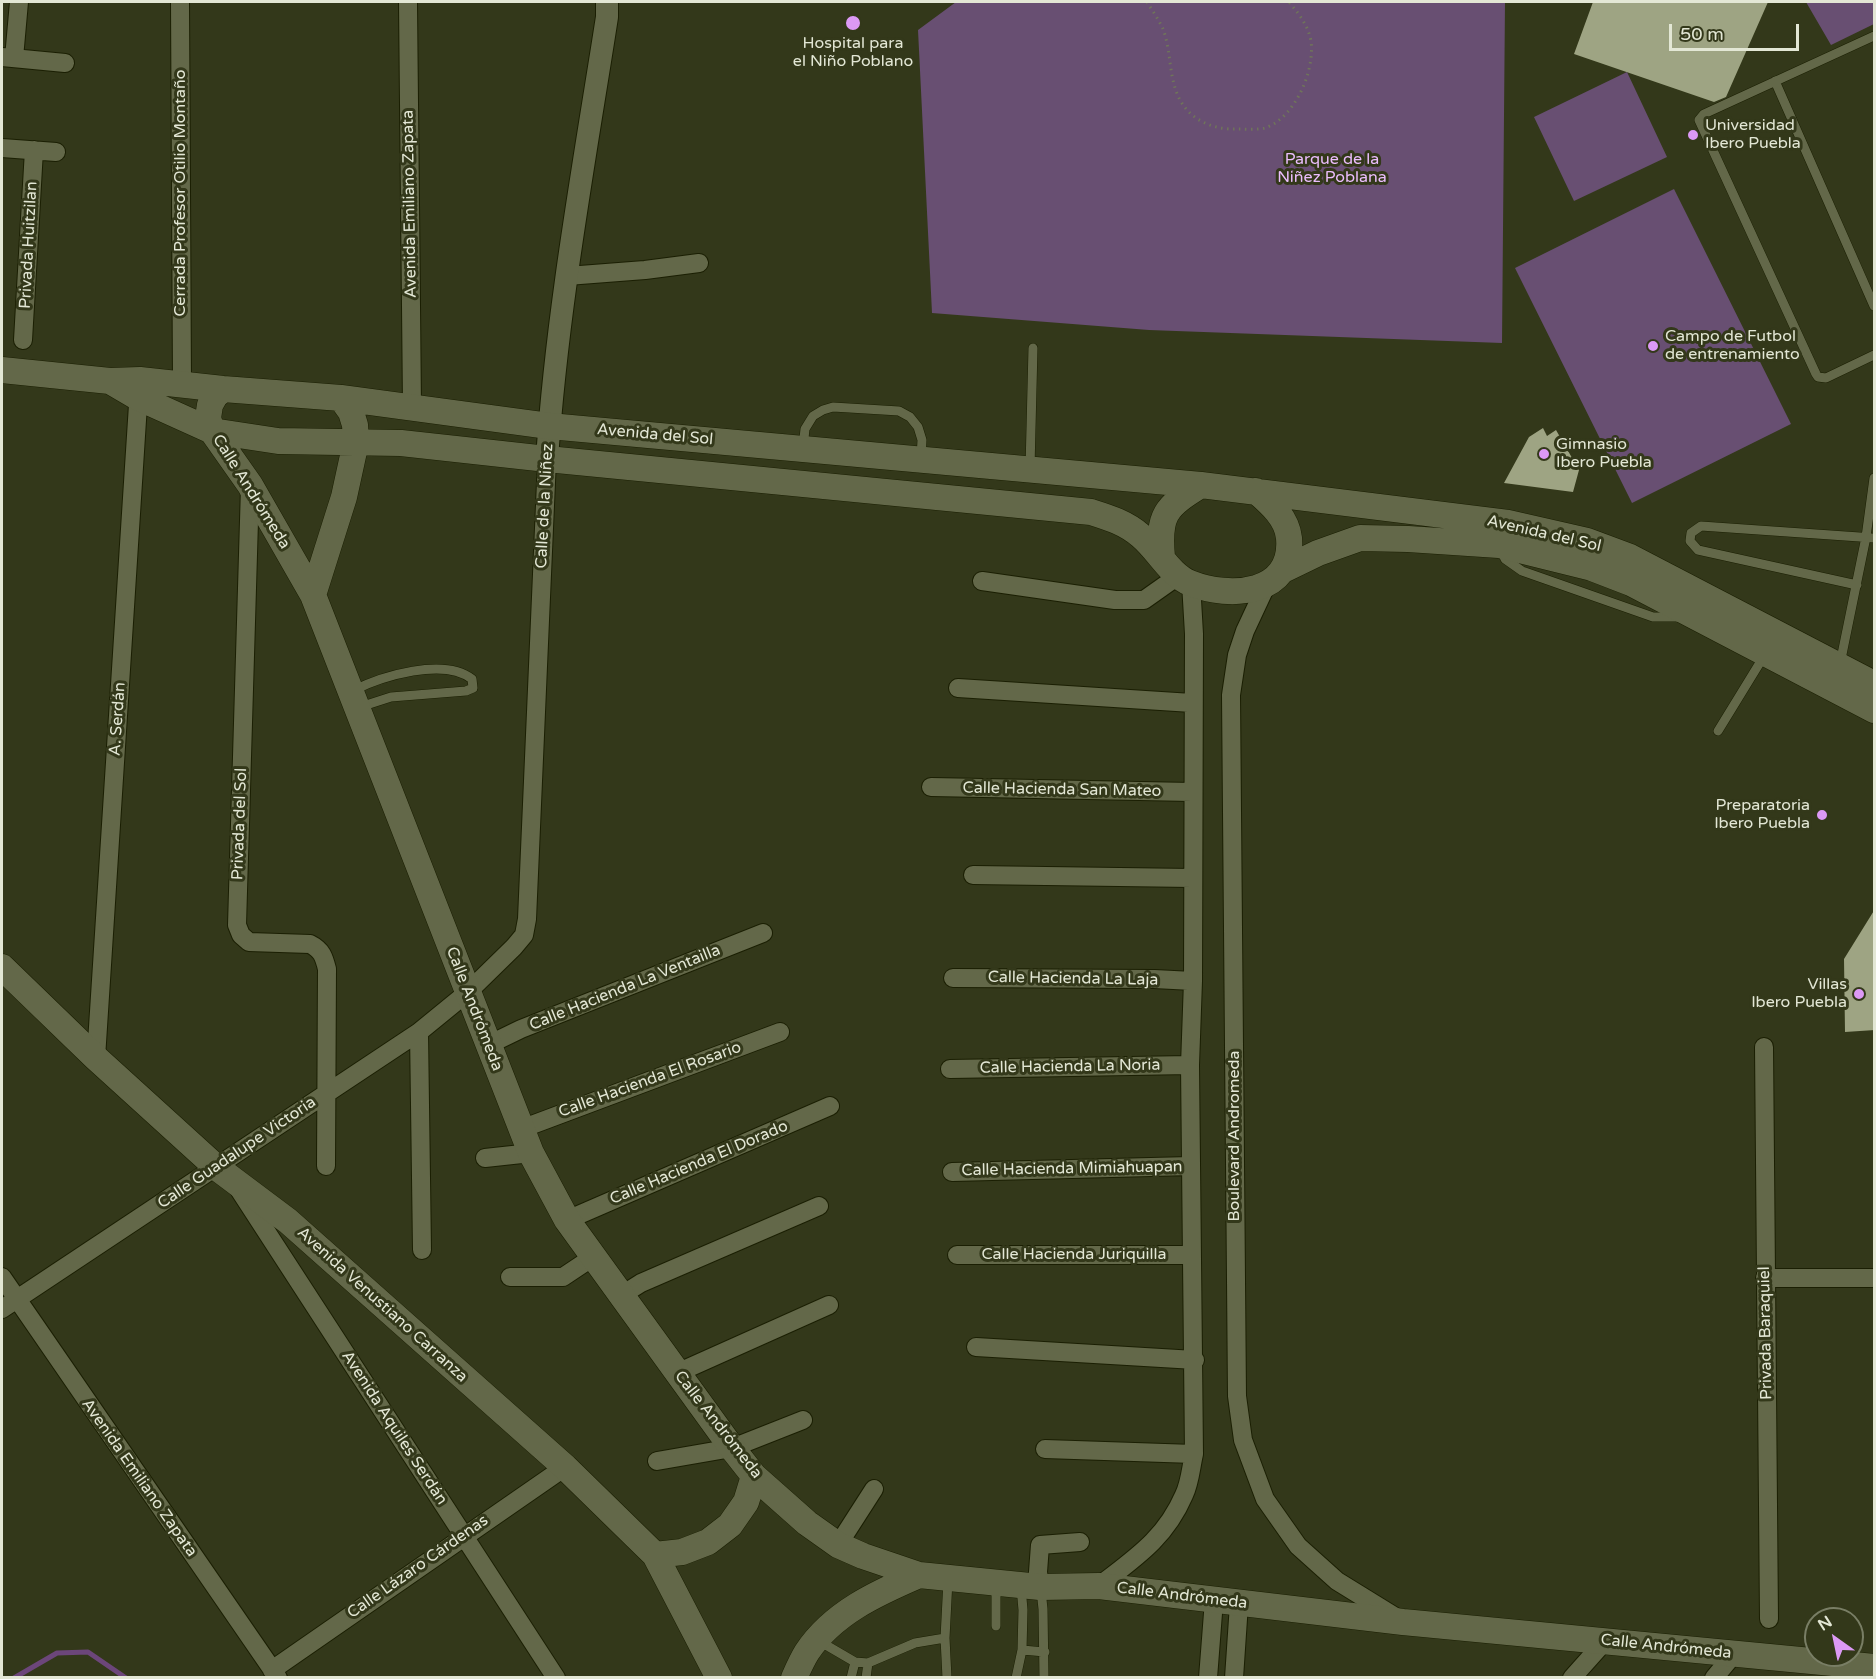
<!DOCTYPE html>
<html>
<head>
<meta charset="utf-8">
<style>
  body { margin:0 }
  #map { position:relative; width:1876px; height:1679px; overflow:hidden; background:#33381a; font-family:"Varela Round",sans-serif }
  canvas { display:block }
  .frame { position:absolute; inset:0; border:3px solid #e3e7d5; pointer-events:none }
  .north { position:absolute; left:1804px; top:1607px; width:60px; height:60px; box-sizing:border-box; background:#33381a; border:2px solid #797e65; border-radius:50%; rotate:327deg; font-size:16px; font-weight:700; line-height:24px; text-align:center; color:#e3e7d5 }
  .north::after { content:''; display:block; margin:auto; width:21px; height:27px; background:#dc99f5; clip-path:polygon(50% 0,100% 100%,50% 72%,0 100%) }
  .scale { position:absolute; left:1669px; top:24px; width:130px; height:27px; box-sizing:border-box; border:3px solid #e3e7d5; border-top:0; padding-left:8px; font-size:18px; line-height:21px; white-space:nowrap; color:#e3e7d5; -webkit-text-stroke:4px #33381a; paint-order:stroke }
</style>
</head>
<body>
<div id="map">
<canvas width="1876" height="1679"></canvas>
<div class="frame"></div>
<div class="north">N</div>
<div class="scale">50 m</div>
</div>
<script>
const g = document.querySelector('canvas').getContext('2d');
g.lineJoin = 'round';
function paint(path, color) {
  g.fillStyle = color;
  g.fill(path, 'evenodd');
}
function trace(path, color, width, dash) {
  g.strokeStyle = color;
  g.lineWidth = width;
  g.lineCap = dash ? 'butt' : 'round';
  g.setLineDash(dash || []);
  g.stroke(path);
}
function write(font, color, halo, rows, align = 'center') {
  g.font = font + ' "Varela Round",sans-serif';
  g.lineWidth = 6;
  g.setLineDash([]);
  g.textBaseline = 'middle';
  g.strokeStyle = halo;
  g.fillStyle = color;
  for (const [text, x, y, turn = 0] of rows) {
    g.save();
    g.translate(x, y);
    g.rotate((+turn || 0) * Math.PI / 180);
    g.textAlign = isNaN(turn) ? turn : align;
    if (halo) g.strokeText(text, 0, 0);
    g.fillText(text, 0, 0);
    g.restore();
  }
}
paint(new Path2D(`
  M956 2H1505L1502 343 1149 330 932 313 918 30Z
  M1806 2H1874V24L1831 45Z
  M1627 72 1667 157 1574 201 1534 117Z
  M1674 189 1791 424 1632 503 1515 268Z`), '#684f72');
trace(new Path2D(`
  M14 1678 57 1653 88 1652 126 1678`), '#6c467a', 5);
paint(new Path2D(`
  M1593 2H1768L1726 97 1714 102 1574 54Z
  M1543 428 1547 436 1556 430 1579 470 1573 492 1504 483 1529 437Z
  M1875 909V1030L1845 1032 1844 959Z`), '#9ea483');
const service = new Path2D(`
  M1874 36 1704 114 1699 120 1816 374 1818 377 1826 378 1874 355
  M1775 81 1874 306
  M803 448 805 429 813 416 823 410 833 407 899 411 910 417 918 427 922 440 921 459
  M1030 468 1033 348
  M1501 550 1505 559 1522 571 1653 617H1679
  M1857 585 1698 550 1690 541 1691 533 1701 526 1874 538
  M1840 664 1866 537 1874 478
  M352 691C382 676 444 657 472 679L473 688 466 691 391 697 360 707
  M1718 731 1764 656
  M996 1585V1626
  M1041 1590 1043 1609 1044 1678
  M819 1641 855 1662
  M1022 1650 1045 1652
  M851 1678 855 1662 868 1663 915 1643 945 1638
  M866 1678 868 1663
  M947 1678 945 1638 948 1580
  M1016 1678 1022 1650 1023 1610 1021 1587`);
const minor = new Path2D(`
  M180 2 182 384
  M408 2 412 407
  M2 57 65 63
  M14 58 19 2
  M2 148 56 152
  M567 276 645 270 699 263
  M23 340 34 150
  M250 487 237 925 241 935 249 942 310 944C322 950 324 957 327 969L326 1166
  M982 581 1115 600H1144L1178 576
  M1266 586 1245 631 1237 655 1231 695 1237 1396 1243 1440 1265 1499 1298 1546 1337 1581 1397 1618
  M958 688 1192 703
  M931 787 1192 792
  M973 875 1192 878
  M953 978 1154 979 1193 981
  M419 1032 422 1250
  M488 1045 521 1029 763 933
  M1764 1047 1769 1619
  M96 1058 139 389
  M950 1069 1190 1065
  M521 1129 780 1032
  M485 1158 531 1153
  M952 1172 1191 1166
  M240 1191 556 1678
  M567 1220 830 1106
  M957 1255H1191
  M2 1277 278 1678
  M510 1277H563L593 1257
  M1765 1278H1874
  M622 1295 641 1283 819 1206
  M2 1309 419 1032 468 992 514 947 524 935 527 919 547 459
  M976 1347 1195 1360
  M677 1373 829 1305
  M1045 1449 1194 1454
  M657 1461 732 1448 803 1420
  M838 1545 874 1489
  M1099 1586C1135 1558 1165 1539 1184 1495 1190 1483 1191 1467 1194 1454L1190 1065 1193 981 1194 634 1191 583
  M1040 1587 1038 1572 1040 1545 1080 1542
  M272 1670 565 1467
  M1208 1678 1214 1600
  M1234 1678 1239 1604
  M1572 1678 1605 1641
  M1714 1678 1734 1654`);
const tertiary = new Path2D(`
  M547 459C557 311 584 164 607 17V2`);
const secondary = new Path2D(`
  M2 370 110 381 140 380 223 389 341 398 549 426 1201 485 1508 523 1587 541 1630 557 1874 684
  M110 381 139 398 212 431 278 441 401 443 547 459 1091 512C1110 518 1126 523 1141 536 1158 550 1170 575 1190 583 1230 599 1294 595 1289 538 1287 518 1271 504 1256 491
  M223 389 215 396 210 405 208 418 212 431 250 485 313 595 531 1153 567 1220 732 1448 754 1476 807 1523 838 1545 863 1556 919 1575 1040 1587 1099 1586 1403 1622 1874 1667
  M1162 557C1158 515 1165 507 1201 485
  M1285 569 1318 553 1360 538 1408 539 1499 545 1592 568 1631 583 1874 710
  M313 595 344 497 356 442 355 425 351 412 341 398
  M2 967 96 1058 216 1167 288 1221 565 1467 655 1555 719 1678
  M655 1555 682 1552 708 1542 730 1525 746 1502 754 1476
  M794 1678C798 1669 802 1660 807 1652 833 1613 877 1593 919 1575`);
trace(service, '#1b1f03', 10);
trace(minor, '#1b1f03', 20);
trace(tertiary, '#1b1f03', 24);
trace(secondary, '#1b1f03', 27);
trace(new Path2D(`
  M1147 2C1152 10 1159 20 1163 29 1173 55 1167 89 1188 111 1200 124 1220 130 1237 129 1246 129 1257 130 1265 128 1295 118 1315 71 1311 41 1308 25 1299 14 1289 2`), '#6f745a', 3, [1.5, 4.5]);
trace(service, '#636849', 9);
trace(minor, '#636849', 18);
trace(tertiary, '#636849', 22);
trace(secondary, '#636849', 26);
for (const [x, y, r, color] of [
  [853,23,8,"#dc99f5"],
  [1693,135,6,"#dc99f5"],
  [1653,346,6,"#dc99f5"],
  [1544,454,6,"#dc99f5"],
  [1822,815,6,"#dc99f5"],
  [1859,994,6,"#dc99f5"]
]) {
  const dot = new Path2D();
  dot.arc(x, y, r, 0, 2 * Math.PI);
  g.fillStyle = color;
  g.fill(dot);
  trace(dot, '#33381a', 2);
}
write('16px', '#e3e7d5', '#33381a', [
  ["Hospital para",853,44,"center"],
  ["el Niño Poblano",853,62,"center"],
  ["Universidad",1705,126],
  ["Ibero Puebla",1705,144],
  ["Campo de Futbol",1665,337],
  ["de entrenamiento",1665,355],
  ["Gimnasio",1556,445],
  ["Ibero Puebla",1556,463],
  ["Preparatoria",1810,806,"right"],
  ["Ibero Puebla",1810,824,"right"],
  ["Villas",1847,985,"right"],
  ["Ibero Puebla",1847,1003,"right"]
], 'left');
write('16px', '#ebbdfd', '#33381a', [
  ["Parque de la",1332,160],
  ["Niñez Poblana",1332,178]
]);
write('16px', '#e3e7d5', '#33381a', [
  ["Cerrada Profesor Otilio Montaño",181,193,-90],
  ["Avenida Emiliano Zapata",410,204,-91],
  ["Privada Huitzilan",29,245,-87],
  ["Avenida del Sol",655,435,5],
  ["Calle Andrómeda",251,492,58],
  ["Calle de la Niñez",545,506,-87],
  ["Avenida del Sol",1544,534,13],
  ["A. Serdán",118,719,-86],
  ["Calle Hacienda San Mateo",1062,790,1],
  ["Privada del Sol",240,824,-88],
  ["Calle Hacienda La Laja",1073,979,1],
  ["Calle Hacienda La Ventailla",625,988,-22],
  ["Calle Andrómeda",474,1009,69],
  ["Calle Hacienda La Noria",1070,1067,-1],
  ["Calle Hacienda El Rosario",650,1080,-20],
  ["Boulevard Andromeda",1235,1136,-90],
  ["Calle Guadalupe Victoria",237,1153,-34],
  ["Calle Hacienda El Dorado",699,1163,-23],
  ["Calle Hacienda Mimiahuapan",1072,1169,-1],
  ["Calle Hacienda Juriquilla",1074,1255],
  ["Avenida Venustiano Carranza",382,1305,42],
  ["Privada Baraquiel",1766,1333,-91],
  ["Calle Andrómeda",718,1425,52],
  ["Avenida Aquiles Serdán",394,1428,57],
  ["Avenida Emiliano Zapata",139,1478,55],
  ["Calle Lázaro Cárdenas",418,1567,-35],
  ["Calle Andrómeda",1182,1596,7],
  ["Calle Andrómeda",1666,1647,6]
]);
</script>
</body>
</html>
